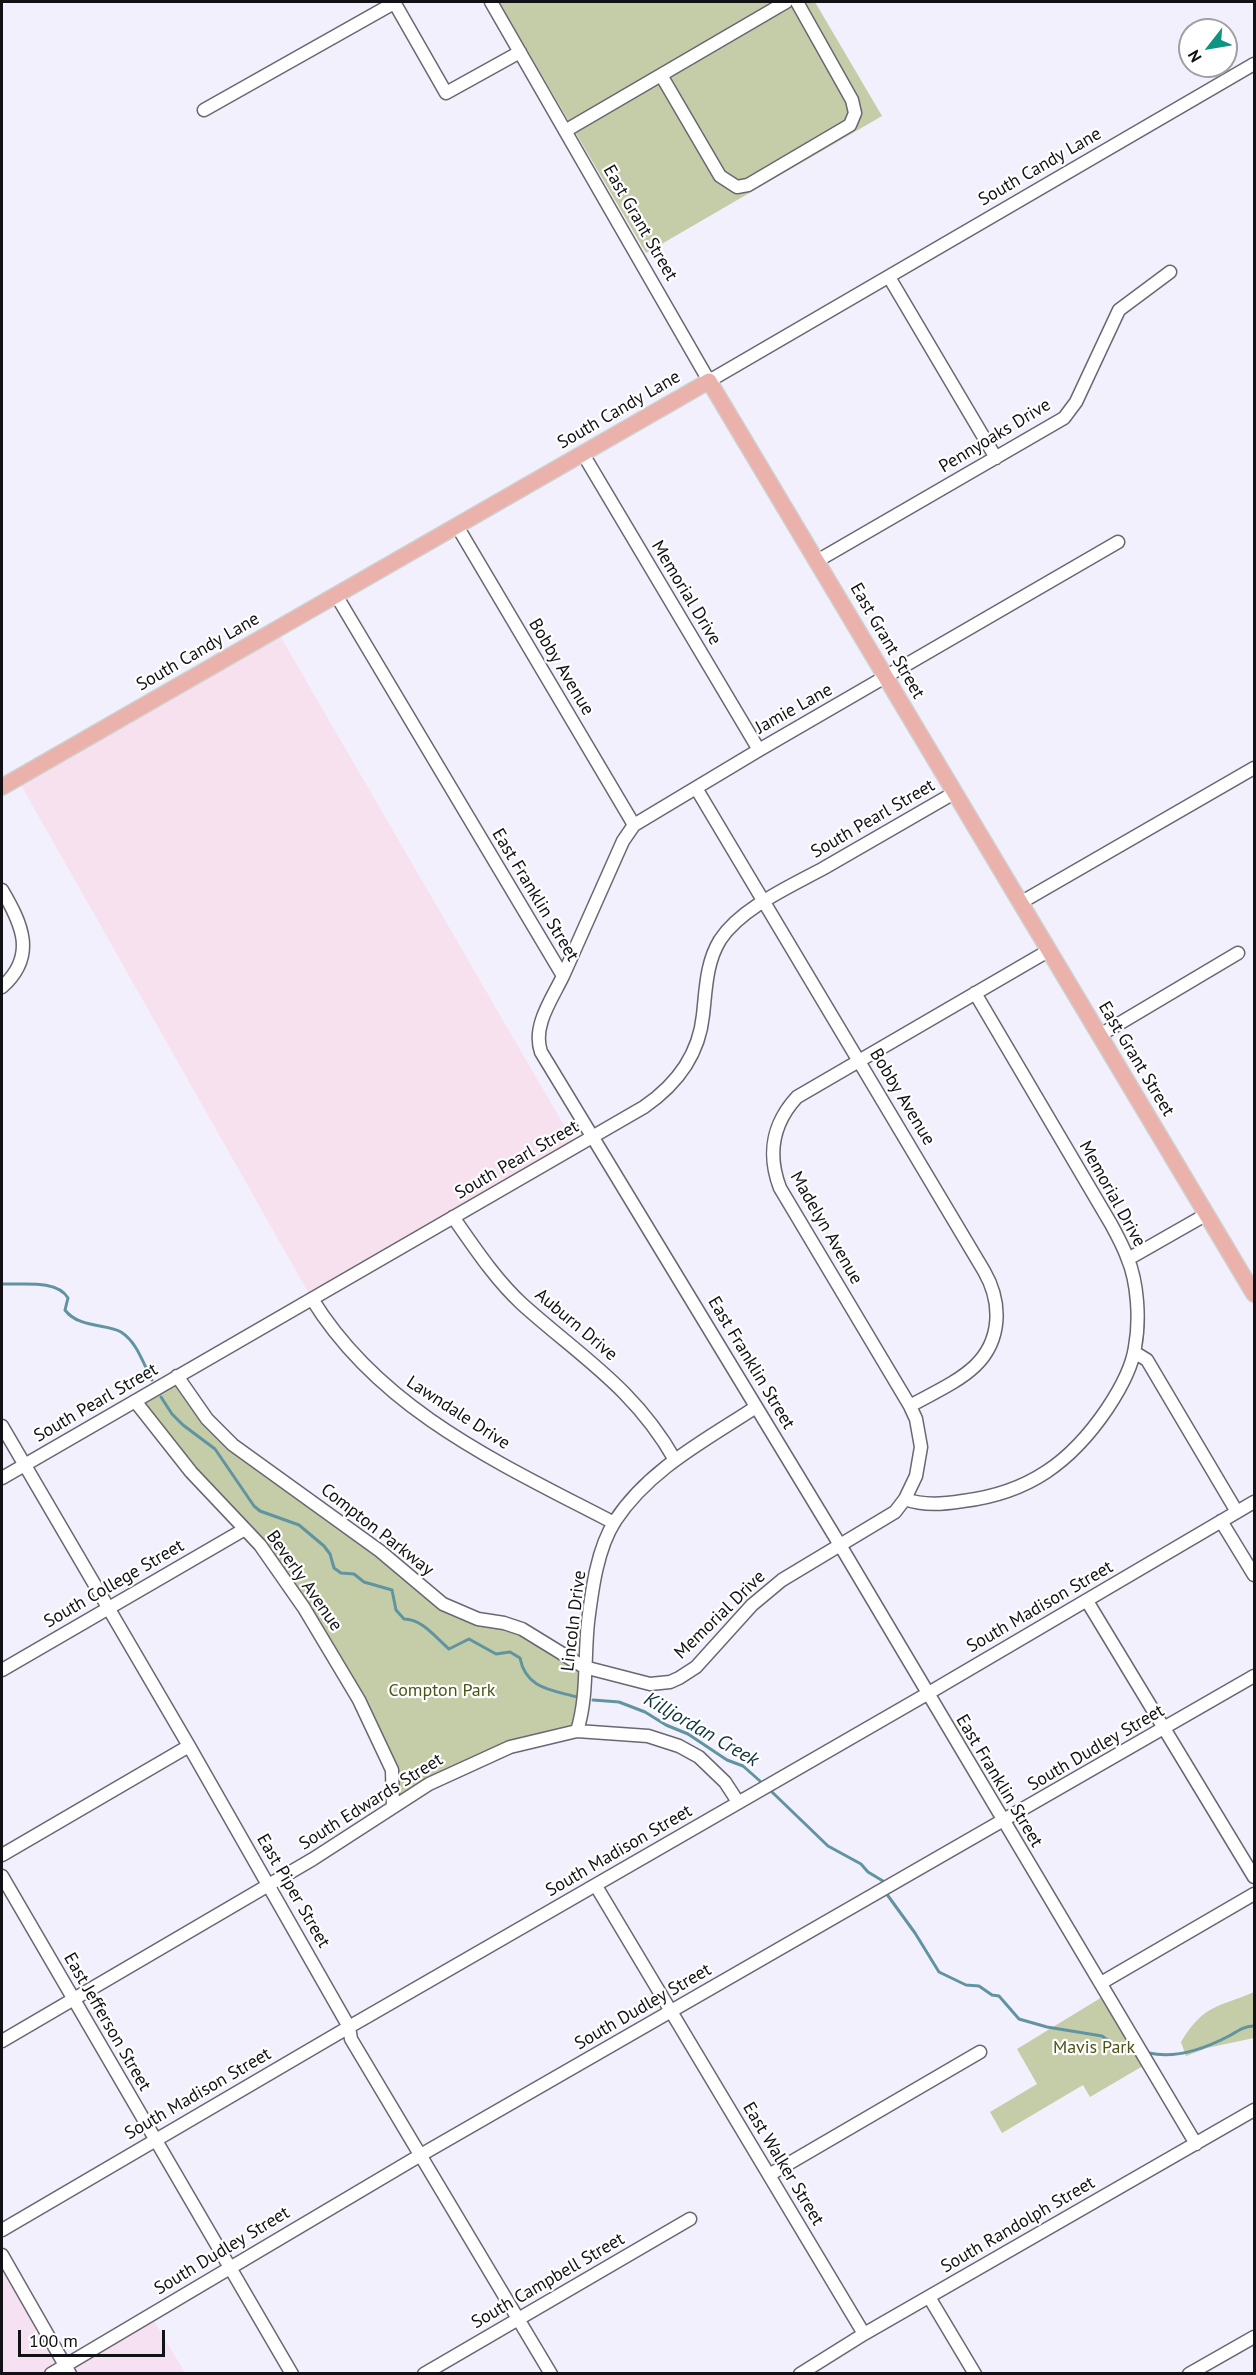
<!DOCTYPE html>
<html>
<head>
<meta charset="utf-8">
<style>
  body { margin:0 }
  #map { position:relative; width:1256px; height:2375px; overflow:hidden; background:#f2f0fc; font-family:"PT Sans",sans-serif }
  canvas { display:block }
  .frame { position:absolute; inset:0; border:3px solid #121216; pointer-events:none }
  .north { position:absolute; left:1178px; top:18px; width:60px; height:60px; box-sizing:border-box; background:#fff; border:2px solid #a0a0a2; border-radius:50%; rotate:239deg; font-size:16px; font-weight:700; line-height:24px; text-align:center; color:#121216 }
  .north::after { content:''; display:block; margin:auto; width:21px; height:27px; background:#0e9480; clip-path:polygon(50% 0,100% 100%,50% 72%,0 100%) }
  .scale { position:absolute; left:18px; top:2330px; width:147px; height:27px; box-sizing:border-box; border:3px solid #121216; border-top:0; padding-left:8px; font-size:18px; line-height:21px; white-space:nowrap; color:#121216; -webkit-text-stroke:4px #fff; paint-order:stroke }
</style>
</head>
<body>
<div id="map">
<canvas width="1256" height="2375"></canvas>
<div class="frame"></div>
<div class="north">N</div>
<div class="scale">100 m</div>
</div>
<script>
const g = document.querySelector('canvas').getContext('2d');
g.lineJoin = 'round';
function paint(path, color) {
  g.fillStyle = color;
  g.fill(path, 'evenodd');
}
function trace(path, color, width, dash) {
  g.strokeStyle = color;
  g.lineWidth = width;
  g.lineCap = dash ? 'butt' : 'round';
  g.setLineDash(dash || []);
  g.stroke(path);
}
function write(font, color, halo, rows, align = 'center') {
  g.font = font + ' "PT Sans",sans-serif';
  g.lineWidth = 4.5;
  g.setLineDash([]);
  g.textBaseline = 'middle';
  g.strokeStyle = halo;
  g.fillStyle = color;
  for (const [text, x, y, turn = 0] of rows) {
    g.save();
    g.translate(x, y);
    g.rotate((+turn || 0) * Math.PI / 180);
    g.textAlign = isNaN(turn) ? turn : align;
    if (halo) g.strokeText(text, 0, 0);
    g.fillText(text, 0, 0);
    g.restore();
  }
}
paint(new Path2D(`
  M2 2255 65 2365 150 2314 185 2373H2Z`), '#f5e1f1');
paint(new Path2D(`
  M276 629 576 1146 312 1299 17 778Z`), '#f7e1ef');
paint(new Path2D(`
  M499 2H815L882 116 646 253Z
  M177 1376 207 1419 433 1597 504 1623 584 1667 577 1731 534 1740 393 1807 392 1770 304 1608 135 1401Z
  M1254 1992V2038L1207 2048 1186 2056 1181 2042C1204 2004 1217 2008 1254 1992Z
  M1107 1994 1148 2063 1090 2097 1083 2085 1002 2133 990 2112 1037 2084 1017 2049Z`), '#c5cda8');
trace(new Path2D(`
  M2 1284C21 1285 57 1279 68 1298L65 1310C78 1328 108 1324 121 1332 138 1343 143 1364 152 1380
  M161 1397 172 1414 183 1425 215 1449 254 1506 260 1511 299 1525 324 1546 330 1554 334 1568 341 1573 354 1574 364 1582 392 1590 396 1610 404 1619C422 1619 435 1637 449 1649L469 1639 496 1654 510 1652 520 1658C526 1689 552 1690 577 1697
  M593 1700 619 1702 645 1712 666 1725 688 1734 727 1760 743 1766 760 1781
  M772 1792 828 1846 861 1864 868 1872 883 1881
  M886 1893 915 1933 939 1972 966 1985 979 1986 992 1995 999 1996 1019 2019 1047 2027 1102 2036 1122 2050 1133 2051
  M1149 2053C1175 2059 1206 2048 1229 2036 1238 2031 1244 2026 1254 2026`), '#6194a1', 3);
const minor = new Path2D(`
  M394 2 446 93 520 52
  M491 2 709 381 1254 64
  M661 75 720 176 737 187 748 185 850 125 855 113 852 100 797 2
  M204 110 394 3
  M565 131 786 2
  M889 277 996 458
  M583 454 759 750
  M457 526 634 825
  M817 561 1064 418 1076 402 1119 310 1170 272
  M336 595 563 976C552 999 532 1026 541 1052L840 1545 1196 2144
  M696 788 984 1271C1002 1302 1002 1340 975 1366 957 1383 931 1394 910 1406
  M2 890C22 924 37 956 2 987
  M1020 903 1254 768
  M563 976 623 841 634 825 759 750 1118 542
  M1100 1035 1238 953
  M453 1217C474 1247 495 1279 522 1304 581 1357 634 1388 675 1460
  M1128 1259 1207 1214
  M312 1299C381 1411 501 1464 614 1523
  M1134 1352 1147 1360 1237 1512
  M177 1376 207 1419 233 1445 380 1551 443 1604 478 1619 504 1623 522 1629 584 1667 650 1684 670 1682 679 1678 696 1667 752 1605 782 1580 895 1512 905 1499 916 1476 921 1447 916 1419 910 1406 780 1188C767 1154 773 1123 797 1097L1048 951
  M135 1401 191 1472 260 1545 304 1608 359 1700 392 1770 393 1807
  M2 1426 189 1746 349 2027 351 2039 551 2374
  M2 1478 644 1107C676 1085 699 1055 703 1015 706 989 706 963 720 940 741 908 791 886 824 868 867 843 911 818 954 793
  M905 1499C924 1506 944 1504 963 1501 1029 1493 1071 1462 1107 1409 1119 1391 1132 1369 1135 1347 1140 1321 1138 1282 1127 1257 1123 1246 1117 1235 1111 1224L975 993
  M1221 1521 1254 1575
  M1087 1601 1254 1877
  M2 1670 245 1529
  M577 1731C588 1696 584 1659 588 1622 592 1590 597 1549 615 1521 649 1469 706 1440 756 1407
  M2 1855 189 1746
  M2 1876 292 2374
  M596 1886 864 2334
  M1101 1983 1254 1894
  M2 2041 313 1859 429 1784 510 1747 577 1731 648 1736 679 1746 699 1757 725 1782 738 1802
  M769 2175 980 2052
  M2 2230 349 2027 927 1694 1254 1502
  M2 2255 70 2374
  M929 2297 975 2374
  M51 2374 419 2156 1254 1676
  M424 2374 690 2219
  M800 2374 864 2334 1254 2110
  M1189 2374 1254 2337`);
const major = new Path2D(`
  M2 787 709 381 1254 1294`);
trace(minor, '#696871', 15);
trace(major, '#d0d0d0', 18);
trace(minor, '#fff', 12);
trace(major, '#eab2ab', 15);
write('18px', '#121216', '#fff', [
  ["South Candy Lane",1040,167,-30],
  ["East Grant Street",640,223,60],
  ["South Candy Lane",619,410,-30],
  ["Pennyoaks Drive",995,436,-31],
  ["Memorial Drive",686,593,59],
  ["East Grant Street",887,641,60],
  ["South Candy Lane",198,652,-30],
  ["Bobby Avenue",561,667,59],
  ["Jamie Lane",794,709,-29],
  ["South Pearl Street",873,819,-30],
  ["East Franklin Street",535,895,59],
  ["East Grant Street",1136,1059,59],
  ["Bobby Avenue",902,1097,59],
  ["South Pearl Street",517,1160,-30],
  ["Memorial Drive",1112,1194,61],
  ["Madelyn Avenue",826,1228,60],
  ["Auburn Drive",576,1325,40],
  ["East Franklin Street",751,1363,59],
  ["South Pearl Street",96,1403,-30],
  ["Lawndale Drive",458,1413,33],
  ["Compton Parkway",377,1530,38],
  ["Beverly Avenue",304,1581,55],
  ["South College Street",114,1584,-30],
  ["South Madison Street",1040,1607,-30],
  ["Memorial Drive",720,1615,-44],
  ["Lincoln Drive",574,1621,-83],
  ["South Dudley Street",1096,1748,-30],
  ["East Franklin Street",999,1781,59],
  ["South Edwards Street",371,1802,-32],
  ["South Madison Street",619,1851,-30],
  ["East Piper Street",293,1891,60],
  ["South Dudley Street",643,2007,-30],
  ["East Jefferson Street",107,2022,60],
  ["South Madison Street",198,2094,-30],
  ["East Walker Street",783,2164,59],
  ["South Randolph Street",1018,2225,-30],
  ["South Dudley Street",222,2251,-31],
  ["South Campbell Street",548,2281,-30]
]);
write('18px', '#4b5415', '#fff', [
  ["Compton Park",442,1691],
  ["Mavis Park",1094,2048]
]);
write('italic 20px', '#11353d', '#fff', [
  ["Killjordan Creek",701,1730,30]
]);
</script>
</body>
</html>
